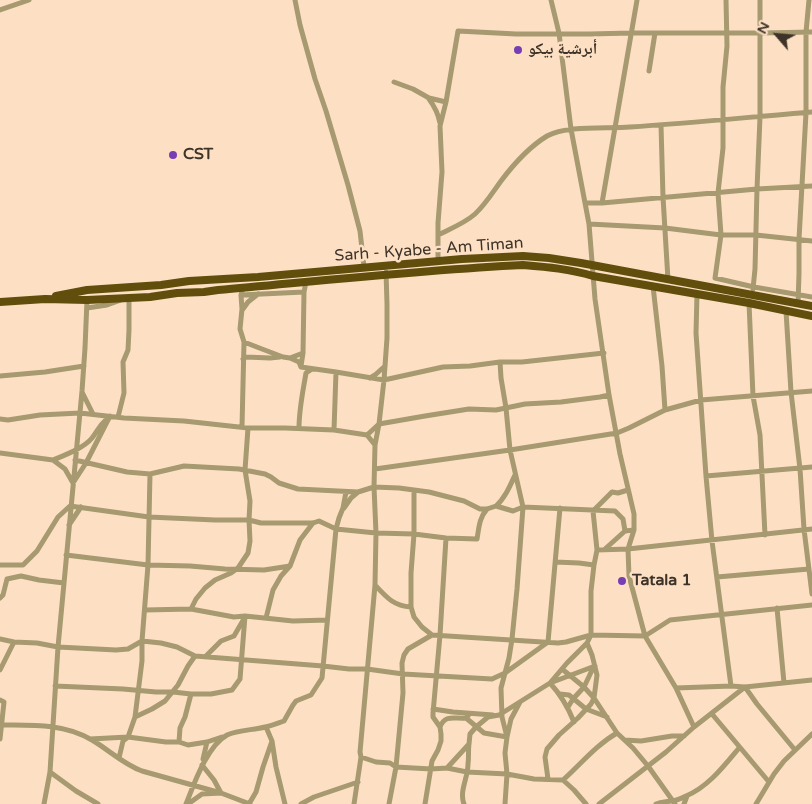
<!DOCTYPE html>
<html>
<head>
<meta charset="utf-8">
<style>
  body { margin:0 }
  #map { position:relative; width:812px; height:804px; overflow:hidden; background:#fde0c4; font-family:"Varela Round",sans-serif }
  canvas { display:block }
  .north { position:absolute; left:752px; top:10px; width:50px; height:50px; -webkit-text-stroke:4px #fde0c4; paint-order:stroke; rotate:297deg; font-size:14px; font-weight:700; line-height:20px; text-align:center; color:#3e3328 }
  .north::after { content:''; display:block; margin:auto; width:18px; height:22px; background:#3e3328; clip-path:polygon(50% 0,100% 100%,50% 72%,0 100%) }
</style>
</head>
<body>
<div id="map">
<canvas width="812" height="804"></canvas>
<div class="north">N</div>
</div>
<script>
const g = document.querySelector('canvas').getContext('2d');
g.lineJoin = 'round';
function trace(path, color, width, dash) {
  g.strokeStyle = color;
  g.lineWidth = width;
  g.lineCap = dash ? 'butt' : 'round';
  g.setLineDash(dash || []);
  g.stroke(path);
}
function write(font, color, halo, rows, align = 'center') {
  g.font = font + ' "Varela Round","Noto Naskh Arabic",sans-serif';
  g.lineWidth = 5;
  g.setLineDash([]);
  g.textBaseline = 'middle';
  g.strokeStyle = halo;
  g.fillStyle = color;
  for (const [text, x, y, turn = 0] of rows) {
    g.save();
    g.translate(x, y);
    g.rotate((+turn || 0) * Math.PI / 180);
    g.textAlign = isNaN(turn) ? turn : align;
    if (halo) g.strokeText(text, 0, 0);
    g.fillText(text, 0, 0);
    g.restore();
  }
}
trace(new Path2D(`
  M295 0 300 25 315 79 326 111 348 185 360 231 364 267
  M551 0 559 33 571 129 589 224 595 299 609 395 620 454 634 514V530L628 549 629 576 645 636 676 688 694 727
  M726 0 727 46 723 87V148L718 193 721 235 715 278 754 287 812 297
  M0 10 29 0
  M649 71 655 33
  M394 82 413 89 429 98 446 102
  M429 99C435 107 438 113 440 123
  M661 125 663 197 668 280
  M585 203H602L757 189 812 186
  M602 203 637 0
  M589 224 665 228 721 235H756L812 241
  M438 235C450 229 465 223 475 214 485 205 493 192 501 181 513 165 529 147 547 136 567 125 606 129 630 127 690 123 751 117 812 112
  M438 261V223L442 172 440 126 446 102 458 31 516 34H590L631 33H761L812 32
  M653 286 662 366 665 410
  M753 289 755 269 757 189 760 117V0
  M697 294 696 333 706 476 712 541 731 686
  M241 295 304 292
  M749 303 753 396 760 435 765 535
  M798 304 799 274V239L806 113V32L809 0
  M87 308 107 305 121 300
  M243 309 248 302 258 294
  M786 311 791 392 800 469 804 529 812 594
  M244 342 262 349 283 357 290 358 299 362 301 367 336 372
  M290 358 303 353
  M243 359 246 357 270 358 280 357
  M301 366 303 353 304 292 306 282
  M0 376 45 372 84 366
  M370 378 375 375 385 366
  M82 392 93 414
  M118 417 124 393 123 362 128 350 129 330V298
  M0 419 8 420 40 415 80 413 124 418 184 421 248 428H285L334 430 367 435 375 445
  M242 427 244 342 240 329 242 309 241 295 243 287
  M299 428C299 409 303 391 306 373L312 369
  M334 430 336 372 384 380 443 367 470 366 500 362H522L604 353
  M367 435 379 424 425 416 469 409 496 410 525 404 561 402 600 397 609 395
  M0 453 53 460 65 469 73 483 86 463 110 416
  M53 460C65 455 84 448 92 438 98 430 99 426 107 419
  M75 460 127 472 150 474 184 466 239 469 265 474 271 477 279 483 298 489 358 492 374 487 399 488 429 492 464 501 480 509H487L496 506 513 511 523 507 615 511 623 519 625 531
  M375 469 510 450 617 433 629 428 665 410 701 400 812 391
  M706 476 812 467
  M414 490V534L411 573V607L414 617 422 627 432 635 558 643 566 642 591 635V591L594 565
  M496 506C505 498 510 486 515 475
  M344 508 351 498 358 492
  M593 511 612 492 618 493 628 490
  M69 525 81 507
  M605 549 625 531 634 530
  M597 550 628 549 812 529
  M66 555 148 565 190 566 225 569 264 570 290 566
  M555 562 579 563 594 565 597 550 593 511
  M0 565H23L37 551 58 517 70 506 149 517 215 520H249L261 523H313L319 521 336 529 376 533 414 534 446 538 477 539C479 528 479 518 487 509
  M717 577 809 569
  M375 585C387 598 394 606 411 607
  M0 598 3 595 7 579 21 576 39 580 64 583
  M777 608 784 683
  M191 609 196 599 205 588 215 580 231 573 238 568 248 553 250 541 249 520 250 501 245 470 248 428
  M145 610 191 609 234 617 245 616 293 621 327 620
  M266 618 273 590 281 576 290 566 300 540 313 523
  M0 639 14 642 37 643 58 647 116 650 128 649 142 641 161 643 177 647 195 656 323 666 349 669H367L403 674 492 679 505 673 548 642 560 508
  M206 656 221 641 234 636 245 617
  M562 669 584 687 594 698 617 733 633 748 648 766 675 804
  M0 670 14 642
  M55 686 123 689 156 692H173L191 694H211L232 690 240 679 245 616
  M676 688 731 686 745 687 812 680
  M560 694 569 695 586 709 607 717
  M0 700 4 702 0 739
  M568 707 573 699 584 687 594 666
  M433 709 453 712 493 715
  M712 714 769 782
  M135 717 152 709 165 701 178 685 188 666 195 656
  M466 718 484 733 507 737 502 717 501 688 509 658 512 639 517 589 523 507 510 450 506 408 501 378 500 362
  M574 722C568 707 561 695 550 683L595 666
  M0 725C31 725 64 723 92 740 109 750 123 764 142 771L221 793 250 804
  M266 727 272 741 276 767 285 804
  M440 727C445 714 454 719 466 718L468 716
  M90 739 128 737 166 742H179L188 745 207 742 222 737
  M625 740 641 741 672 736H684
  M179 742 180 728 185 717 191 694
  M361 757 376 762 390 763 396 767 431 769 447 768 467 772 507 774 534 779 563 780 574 790 586 804
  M119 758 123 741 128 737 135 717 142 661V641L148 565 150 474
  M203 759 207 742
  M447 768 469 744 470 734 476 727 488 717 499 715 550 683 567 663 587 643 591 635 645 636 670 620 812 605
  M50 772 76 791 98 804
  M548 779 545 757 547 749 559 735 578 718 591 704 594 698 597 675 592 655 587 643
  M563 780C581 764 596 745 617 733
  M44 804 50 772 58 647 82 391 85 348 87 300
  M186 804C194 784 207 746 227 735 238 730 254 730 265 727 271 726 278 723 284 721L293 705 296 701 311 695 322 678 336 529 339 518 343 508 346 492
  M188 804 202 794 221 793 214 780 202 765
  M249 804 256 792 263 767 272 741
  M301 804 314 797 358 782
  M354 804 361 757 360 752 375 585 376 533 374 487 375 445 379 424 384 380 387 338V304L386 272
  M389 804 396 767 403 693 402 663 404 655 408 649 432 635
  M425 804 432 761 438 750 441 741V734L440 727 433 717V713L440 635 446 538
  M464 804C459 791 468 778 468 764 469 757 468 751 469 744
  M505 804 507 774 505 753 507 737 511 719 520 702
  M599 804 666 752 694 727 745 687 757 704 795 750
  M656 804C661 802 666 802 671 801 676 801 682 798 686 796 708 787 724 766 739 748
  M684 804 687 796
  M756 804 774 774 784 761 812 734`), '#a79970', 5);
trace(new Path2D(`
  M56 296 87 290 161 285 189 281 258 277 462 259 523 256 549 258 581 263 812 306
  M0 302 45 299 87 300 150 297 177 293 204 292 218 290C319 281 421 270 523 265 547 267 570 269 593 276L749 303 812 316`), '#624e0c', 8);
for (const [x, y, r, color] of [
  [518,50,5,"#773db3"],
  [173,155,5,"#773db3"],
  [622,581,5,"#773db3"]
]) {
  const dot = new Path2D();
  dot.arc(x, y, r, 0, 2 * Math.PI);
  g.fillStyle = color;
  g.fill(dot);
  trace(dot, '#fde0c4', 2);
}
write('bold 16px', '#3e3328', '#fde0c4', [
  ["أبرشية بيكو",528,50],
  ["CST",183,155],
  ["Tatala 1",632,581]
], 'left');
write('16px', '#3e3328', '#fde0c4', [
  ["Sarh - Kyabe - Am Timan",429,250,-4]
]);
</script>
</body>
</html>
